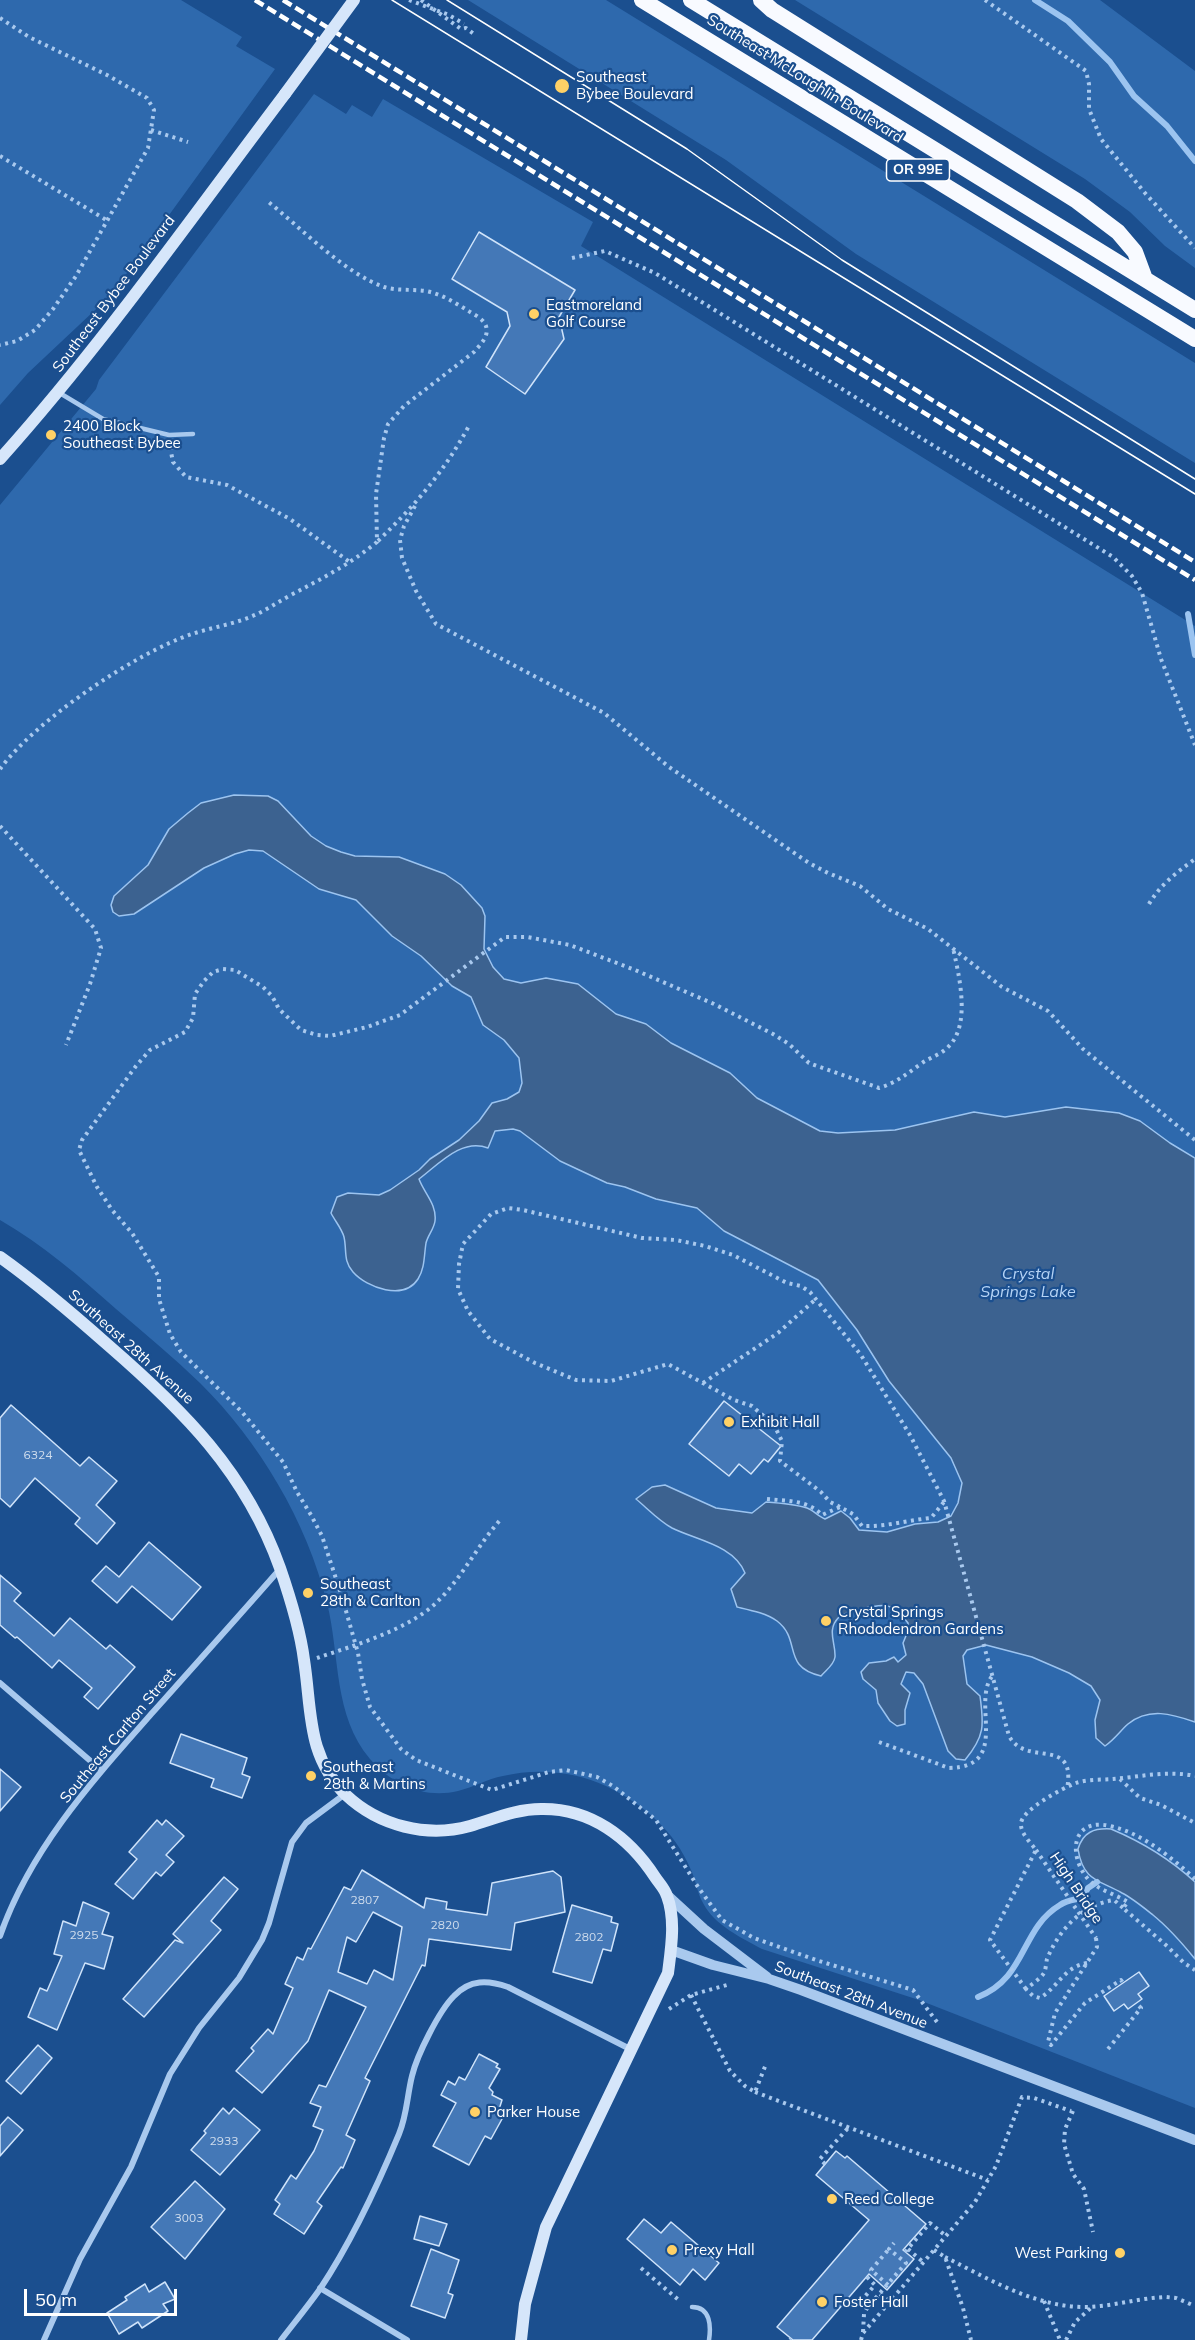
<!DOCTYPE html>
<html>
<head>
<meta charset="utf-8">
<style>
  body { margin:0 }
  #map { position:relative; width:1195px; height:2340px; overflow:hidden; background:#1b4f8f; font-family:Mulish,sans-serif }
  canvas { display:block }
  .scale { position:absolute; left:24px; top:2289px; width:153px; height:27px; box-sizing:border-box; border:3px solid #fff; border-top:0; padding-left:8px; font-size:18px; line-height:21px; white-space:nowrap; color:#fff; -webkit-text-stroke:4px #1b4f8f; paint-order:stroke }
</style>
</head>
<body>
<div id="map">
<canvas width="1195" height="2340"></canvas>
<div class="scale">50 m</div>
</div>
<script>
const g = document.querySelector('canvas').getContext('2d');
g.lineJoin = 'round';
function paint(path, color) {
  g.fillStyle = color;
  g.fill(path, 'evenodd');
}
function trace(path, color, width, dash) {
  g.strokeStyle = color;
  g.lineWidth = width;
  g.lineCap = dash ? 'butt' : 'round';
  g.setLineDash(dash || []);
  g.stroke(path);
}
function write(font, color, halo, rows, align = 'center') {
  g.font = font + ' Mulish,sans-serif';
  g.lineWidth = 4.5;
  g.setLineDash([]);
  g.textBaseline = 'middle';
  g.strokeStyle = halo;
  g.fillStyle = color;
  for (const [text, x, y, turn = 0] of rows) {
    g.save();
    g.translate(x, y);
    g.rotate((+turn || 0) * Math.PI / 180);
    g.textAlign = isNaN(turn) ? turn : align;
    if (halo) g.strokeText(text, 0, 0);
    g.fillText(text, 0, 0);
    g.restore();
  }
}
paint(new Path2D(`
  M0 0H181L242 37 236 46 275 69 111 295 28 373 0 405Z
  M468 0H606L1195 363V463L856 254 726 160Z
  M795 0H1100L1195 71V268L1165 246 1130 212 1085 179Z
  M314 94 346 114 352 105 372 117 383 99 593 222 581 246 1195 626V2108L919 2000 762 1949C742 1938 714 1925 703 1903 697 1893 696 1880 691 1870 675 1831 643 1804 606 1786 574 1771 536 1768 503 1776 487 1779 474 1787 458 1791 425 1799 392 1785 370 1759 333 1716 340 1655 327 1603 307 1522 259 1441 200 1383 173 1357 144 1333 116 1309 80 1277 42 1244 0 1220V505L96 389 99 380Z`), '#2e69ad');
const water = new Path2D(`
  M234 795 268 796 278 801 311 836 326 846 341 852 355 856 399 857 445 874 461 885 482 908 485 916 484 949 493 967 504 979 521 983 546 978 578 984 616 1014 646 1024 671 1043 730 1073 757 1098 820 1131 838 1133 895 1130 974 1112 1005 1117 1066 1107 1119 1113 1140 1121 1170 1143 1195 1158V1722C1172 1714 1149 1707 1128 1724 1120 1731 1115 1739 1105 1746L1096 1738 1095 1720 1100 1700 1091 1686 1069 1673 1032 1657 986 1645 967 1650 963 1656 967 1684 980 1696C984 1725 985 1736 965 1760L956 1759 948 1751 923 1684 914 1673 906 1672 901 1684 910 1693 905 1710V1724L897 1726 890 1721 878 1703 876 1690 863 1679 861 1672 869 1663 886 1661 894 1657 898 1662 906 1655 903 1643 908 1631V1623C893 1602 884 1603 861 1609 854 1611 844 1613 839 1617 826 1630 836 1643 835 1657 834 1665 826 1670 821 1676 781 1667 802 1640 777 1621 766 1613 750 1610 737 1607L731 1589 745 1573C734 1545 696 1540 672 1528 659 1521 647 1508 636 1499L652 1487 665 1485 716 1508 752 1513 766 1502C780 1503 794 1504 807 1508 813 1510 818 1516 825 1519L841 1511 850 1518 859 1530 887 1532 915 1524 938 1522 951 1516 958 1503 962 1483 951 1458 889 1381 857 1330 818 1280 724 1231 697 1208 656 1199 625 1187 607 1183 560 1161 520 1131 513 1129 495 1131 488 1148C462 1138 440 1163 419 1179 424 1193 437 1204 435 1221 434 1229 428 1235 426 1243 424 1255 425 1268 418 1279 404 1301 367 1288 353 1272 343 1261 347 1250 344 1237 342 1229 335 1221 331 1213L337 1197 348 1193 379 1195 390 1190 419 1170 430 1159 459 1140 479 1121 492 1103 507 1099 519 1092 522 1083 519 1058 504 1040 483 1025 471 997 452 986 421 956 392 936 356 900 319 889 263 851 249 850 235 854 204 868 134 914 119 916 113 912 111 905 114 896 148 865 169 829 188 813 201 803Z
  M1111 1829C1142 1842 1170 1859 1195 1882V1959C1182 1943 1169 1928 1153 1915 1143 1907 1132 1898 1122 1893 1099 1880 1083 1881 1078 1849 1083 1832 1094 1828 1111 1829Z`);
paint(water, '#3c6290');
trace(water, '#9cc4f0', 1.5);
trace(new Path2D(`
  M1035 0 1068 21 1110 62 1134 96 1167 126 1195 161
  M1188 614 1195 655
  M978 1997C1027 1978 1020 1929 1060 1905 1067 1900 1074 1900 1082 1898L1088 1888 1097 1882`), '#9cc4f0', 6);
const building = new Path2D(`
  M479 232 575 290 559 317 564 339 525 394 486 367 510 326 507 312 452 279Z
  M724 1401 781 1446 768 1462 764 1459 751 1474 739 1464 729 1476 689 1444Z
  M11 1405 80 1466 89 1457 117 1481 96 1505 115 1523 97 1544 75 1524 80 1518 35 1478 10 1507 0 1498V1418Z
  M149 1542 201 1587 172 1620 132 1586 117 1603 92 1581 106 1566 119 1577Z
  M0 1575 21 1593 14 1601 54 1636 70 1618 106 1649 110 1645 135 1667 98 1709 84 1697 92 1688 59 1660 52 1668 17 1637 15 1638 0 1625Z
  M181 1734 247 1758 242 1774 250 1777 242 1798 211 1787 214 1779 170 1763Z
  M0 1769 21 1787 0 1811Z
  M157 1820 162 1825 166 1820 184 1836 166 1855 174 1862 161 1876 156 1872 133 1899 115 1884 137 1859 129 1852Z
  M362 1870 424 1908 426 1898 447 1902 446 1909 487 1915 492 1883 553 1871 561 1877 565 1912 515 1923 511 1950 429 1939 425 1966 422 1965 365 2078 370 2081 346 2135 355 2140 343 2168 341 2167 317 2202 322 2206 304 2234 274 2214 280 2204 275 2200 291 2175 296 2179 314 2151 323 2130 313 2126 321 2107 310 2103 319 2085 326 2087 366 2007 329 1990 308 2041 262 2093 236 2071 254 2051 251 2048 268 2029 273 2034 293 1988 285 1984 297 1957 303 1960 308 1948 311 1949 344 1887 351 1890ZM373 1912 402 1927 393 1980 374 1970 367 1984 338 1972 347 1937 356 1942Z
  M224 1877 238 1889 211 1921 221 1930 144 2017 123 1999 175 1940 183 1943 173 1934Z
  M83 1902 109 1913 102 1934 113 1937 104 1969 85 1963 57 2030 28 2017 40 1988 47 1991 62 1956 54 1954 63 1921 76 1926Z
  M572 1905 612 1917 611 1922 618 1924 611 1951 603 1949 592 1983 553 1972Z
  M1139 1972 1149 1986 1138 1994 1142 1999 1128 2009 1124 2004 1114 2011 1104 1996Z
  M38 2045 52 2058 21 2094 6 2081Z
  M479 2054 498 2064 496 2067 500 2069 489 2088 493 2092 492 2095 502 2100 497 2116 502 2119 491 2139 485 2136 469 2165 433 2146 456 2103 441 2095 448 2081 455 2085 459 2077 465 2080Z
  M223 2108 229 2114 234 2108 260 2130 220 2175 191 2150 206 2133 204 2131Z
  M8 2117 23 2130 0 2156V2126Z
  M836 2151 845 2158 847 2156 926 2224 903 2250 914 2259 887 2290 869 2274 812 2340H793L777 2327 869 2220 816 2175Z
  M195 2181 225 2209 185 2259 151 2227Z
  M420 2216 447 2224 439 2246 414 2239Z
  M644 2219 661 2233 671 2222 719 2263 705 2280 693 2269 680 2285 627 2239Z
  M431 2249 459 2260 448 2293 453 2295 445 2318 411 2306Z
  M165 2282 175 2299 163 2304 168 2311 142 2328 138 2322 119 2334 107 2313 127 2300 125 2297 145 2284 149 2292Z`);
paint(building, '#4478b7');
trace(building, '#cfe3fa', 1.5);
trace(new Path2D(`
  M421 0 461 29 466 28 474 34
  M985 0 1086 71 1089 84V109L1101 139 1145 193 1195 248
  M0 18 29 37 107 75 147 98 154 110 148 148 76 276 53 309 35 330 17 341 0 345
  M151 130 188 142
  M0 156 108 221
  M572 258 605 251 655 273 1113 557 1132 576 1142 593 1161 659 1195 745
  M170 447 173 462 186 477 227 485 290 519 351 563
  M415 506 404 526 400 540 402 558 416 591 436 624 604 713 669 767 809 863 828 873 860 886 888 909 928 929 1002 987 1048 1011 1083 1049 1195 1140
  M378 541C417 503 444 472 470 424
  M0 769C35 721 135 653 192 634 213 627 236 624 257 614 268 609 278 602 289 596 321 579 349 565 377 542L376 494 384 438 388 424 404 406 474 352C480 345 491 335 485 324 482 318 473 314 467 310 454 302 441 294 426 291 412 289 397 291 384 287 344 273 300 227 266 200
  M0 826 95 929 101 948 90 984 66 1045
  M1149 904C1160 885 1177 872 1195 859
  M703 1383 778 1333 816 1299
  M767 1499C787 1501 808 1500 822 1515L840 1507 853 1514 862 1526C886 1527 908 1520 931 1518L944 1502
  M840 1507 830 1502 821 1492 780 1461 782 1441 776 1429 767 1419 752 1406 734 1400 668 1364 611 1381 576 1380 535 1363 490 1339 468 1311 458 1289 459 1264 463 1244 491 1214 508 1208 523 1210 642 1238 676 1240 705 1246 733 1255 787 1283 801 1286 810 1292 861 1355 910 1435 944 1501 1009 1736C1026 1768 1077 1735 1067 1789
  M317 1658C355 1645 408 1630 437 1602 463 1577 478 1544 502 1518
  M879 1742 949 1768C1012 1767 970 1702 993 1675
  M1120 1779 1140 1798 1161 1805 1195 1823
  M1195 1879C1171 1857 1142 1833 1110 1826 1071 1817 1068 1856 1088 1879 1098 1890 1115 1894 1128 1902L1123 1908 1167 1946 1184 1963 1195 1970
  M1096 1938 1097 1947 1055 2013 1048 2042 1051 2045 1085 2003 1121 1980 1123 1983
  M1087 1963C1064 1967 1059 1986 1040 1998L1033 1996 1026 1989C1032 1984 1040 1979 1044 1973 1046 1969 1046 1963 1047 1959 1059 1930 1081 1905 1114 1900L1123 1908
  M1026 1989 990 1940 1036 1850C1031 1843 1020 1833 1021 1823 1023 1809 1063 1788 1076 1783 1087 1779 1101 1780 1113 1779 1139 1777 1168 1770 1195 1776
  M691 1995 730 2071 745 2086 755 2092 766 2064
  M669 2009 691 1995 727 1985
  M937 2022 913 1990 816 1960 754 1938 722 1920 698 1887 656 1820 613 1786 597 1777 566 1770 549 1772 492 1790 416 1760 401 1749 370 1707 362 1679 358 1653 342 1597 322 1536 311 1515 297 1492 283 1462 242 1412 181 1352 170 1334 159 1299V1277L132 1233 112 1210 97 1187 79 1150 82 1140 136 1066 150 1050 185 1032 193 1018 195 994 204 981 213 972 223 969 235 970 263 987 272 996 279 1009 301 1030 317 1035 330 1036 367 1027 400 1015 505 937H527L570 945 635 970 714 1004 773 1034 789 1044 809 1063 879 1088C896 1083 908 1073 922 1063 931 1057 942 1054 949 1046 971 1024 959 975 953 948
  M1108 2049 1141 2008 1136 2003
  M755 2092 988 2180
  M1073 2111 1065 2129 1064 2144 1073 2174 1084 2189 1093 2232
  M825 2164 820 2159 849 2127
  M908 2249 923 2262
  M934 2250 945 2257 963 2308 971 2340
  M905 2252 930 2223 946 2236
  M945 2257C989 2279 1036 2308 1088 2307 1114 2306 1139 2298 1166 2297L1176 2298 1195 2306
  M641 2268 681 2302
  M867 2277 875 2285 860 2302 867 2308
  M888 2285 871 2270 889 2249
  M880 2294 890 2301
  M1044 2301 1060 2340
  M863 2332 864 2314 867 2308 906 2263 889 2249 894 2243
  M790 2340 791 2339
  M861 2340 863 2333 975 2202 996 2166 1022 2097 1034 2098 1071 2111
  M1066 2340 1075 2322 1092 2307`), '#a9c9ee', 4, [3, 4.5]);
trace(new Path2D(`
  M58 392 103 419 169 435 193 434
  M692 2307C711 2307 711 2327 709 2340`), '#a9c9ee', 4.5);
trace(new Path2D(`
  M0 1683 101 1770
  M0 1936C30 1849 93 1780 153 1712 195 1665 238 1617 280 1569
  M320 2288 407 2340
  M44 2340 80 2259 131 2167 170 2074 199 2028 239 1978 262 1940 269 1923 292 1842 306 1823 345 1794
  M281 2340C294 2323 308 2306 320 2289 352 2241 377 2187 399 2134 407 2115 407 2096 412 2076 417 2055 439 2011 454 1996 470 1979 488 1980 508 1987L632 2050`), '#a9c9ee', 6);
trace(new Path2D(`
  M667 1895 704 1929 767 1977
  M671 1950 713 1965 769 1979 801 1990 1195 2140`), '#a9c9ee', 10);
trace(new Path2D(`
  M0 459C103 344 192 217 285 94
  M0 1257C38 1284 73 1314 108 1345 183 1410 246 1472 280 1568 290 1597 300 1628 304 1660 312 1710 306 1755 346 1795 379 1826 427 1838 470 1826 494 1819 516 1809 541 1809 590 1808 629 1837 655 1877 659 1883 665 1889 667 1896 676 1920 671 1949 668 1973L546 2227 525 2304 521 2340`), '#d6e6fa', 12);
trace(new Path2D(`
  M642 0 1195 339
  M691 0 1195 310
  M761 0 772 10 1077 201 1118 232 1135 252 1145 279`), '#f8faff', 16);
trace(new Path2D(`
  M392 0 1195 494
  M447 0 687 149 842 260 1195 479`), '#fff', 1.5);
trace(new Path2D(`
  M255 0 1195 580
  M283 0 1195 562`), '#fff', 4.5, [10, 4.5]);
trace(new Path2D(`
  M409 0 449 15 464 24
  M1036 1850 1096 1938`), '#a9c9ee', 4, [3, 4.5]);
trace(new Path2D(`
  M285 94 354 0`), '#d6e6fa', 12);
for (const [x, y, r, color] of [
  [562,86,8,"#ffd166"],
  [534,314,6,"#ffd166"],
  [51,435,6,"#ffd166"],
  [729,1422,6,"#ffd166"],
  [308,1593,6,"#ffd166"],
  [826,1621,6,"#ffd166"],
  [311,1776,6,"#ffd166"],
  [475,2112,6,"#ffd166"],
  [832,2199,6,"#ffd166"],
  [672,2250,6,"#ffd166"],
  [1120,2253,6,"#ffd166"],
  [822,2302,6,"#ffd166"]
]) {
  const dot = new Path2D();
  dot.arc(x, y, r, 0, 2 * Math.PI);
  g.fillStyle = color;
  g.fill(dot);
  trace(dot, '#1b4f8f', 2);
}
write('12px', '#d0dded', null, [
  ["6324",38,1455],
  ["2807",365,1900],
  ["2820",445,1925],
  ["2925",84,1935],
  ["2802",589,1937],
  ["2933",224,2141],
  ["3003",189,2218]
]);
for (const [x, y, w] of [
  [918,170,63]
]) {
  const box = new Path2D();
  box.roundRect(x - w / 2, y - 11, w, 22, 4.5);
  g.fillStyle = '#1b4f8f';
  g.fill(box);
  trace(box, '#fff', 1.5);
}
write('bold 14px', '#fff', null, [
  ["OR 99E",918,170]
]);
write('15px', '#fff', '#1b4f8f', [
  ["Southeast",576,77],
  ["Bybee Boulevard",576,94],
  ["Eastmoreland",546,305],
  ["Golf Course",546,322],
  ["2400 Block",63,426],
  ["Southeast Bybee",63,443],
  ["Exhibit Hall",741,1422],
  ["Southeast",320,1584],
  ["28th & Carlton",320,1601],
  ["Crystal Springs",838,1612],
  ["Rhododendron Gardens",838,1629],
  ["Southeast",323,1767],
  ["28th & Martins",323,1784],
  ["Parker House",487,2112],
  ["Reed College",844,2199],
  ["Prexy Hall",684,2250],
  ["West Parking",1108,2253,"right"],
  ["Foster Hall",834,2302]
], 'left');
write('15px', '#fff', '#1b4f8f', [
  ["Southeast McLoughlin Boulevard",805,79,32],
  ["Southeast Bybee Boulevard",114,294,-53],
  ["Southeast 28th Avenue",131,1347,42],
  ["Southeast Carlton Street",118,1736,-50],
  ["High Bridge",1076,1888,56],
  ["Southeast 28th Avenue",851,1995,21]
]);
write('italic 16px', '#b5d3f5', '#1b4f8f', [
  ["Crystal",1028,1274],
  ["Springs Lake",1028,1292]
]);
</script>
</body>
</html>
